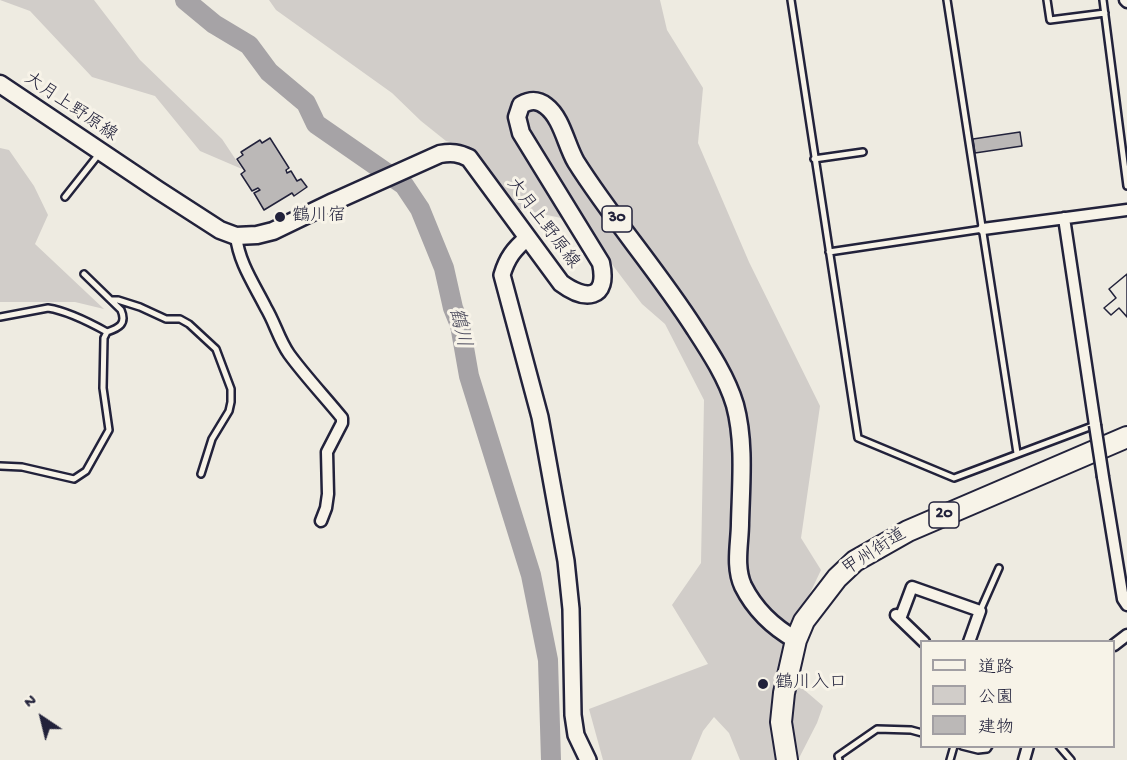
<!DOCTYPE html>
<html>
<head>
<meta charset="utf-8">
<style>
  body { margin:0 }
  #map { position:relative; width:1127px; height:760px; overflow:hidden; background:#eeebe1; font-family:"Gochi Hand","Klee One",sans-serif }
  canvas { display:block }
  .legend { position:absolute; left:920px; top:640px; width:195px; height:108px; box-sizing:border-box; background:#f7f3e8; border:2px solid #a29fa3; margin:0; padding:8px 10px; list-style:none; font-size:18px; color:#22223b }
  .legend li { display:flex; align-items:center; gap:12px; height:30px }
  .legend b { width:30px; border:2px solid #a29fa3 }
  .north { position:absolute; left:12px; top:688px; width:60px; height:60px; -webkit-text-stroke:4px #f7f3e8; paint-order:stroke; rotate:325deg; font-size:16px; font-weight:700; line-height:24px; text-align:center; color:#22223b }
  .north::after { content:''; display:block; margin:auto; width:21px; height:27px; background:#22223b; clip-path:polygon(50% 0,100% 100%,50% 72%,0 100%) }
</style>
</head>
<body>
<div id="map">
<canvas width="1127" height="760"></canvas>
<ul class="legend">
<li><b style="height:8px;background:#f7f3e8"></b>道路</li>
<li><b style="height:16px;background:#d1cdc9"></b>公園</li>
<li><b style="height:16px;background:#bbb8b7"></b>建物</li>
</ul>
<div class="north">N</div>
</div>
<script>
const g = document.querySelector('canvas').getContext('2d');
g.lineJoin = 'round';
function paint(path, color) {
  g.fillStyle = color;
  g.fill(path, 'evenodd');
}
function trace(path, color, width, dash) {
  g.strokeStyle = color;
  g.lineWidth = width;
  g.lineCap = dash ? 'butt' : 'round';
  g.setLineDash(dash || []);
  g.stroke(path);
}
function write(font, color, halo, rows, align = 'center') {
  g.font = font + ' "Gochi Hand","Klee One",sans-serif';
  g.lineWidth = 6;
  g.setLineDash([]);
  g.textBaseline = 'middle';
  g.strokeStyle = halo;
  g.fillStyle = color;
  for (const [text, x, y, turn = 0] of rows) {
    g.save();
    g.translate(x, y);
    g.rotate((+turn || 0) * Math.PI / 180);
    g.textAlign = isNaN(turn) ? turn : align;
    if (halo) g.strokeText(text, 0, 0);
    g.fillText(text, 0, 0);
    g.restore();
  }
}
paint(new Path2D(`
  M0 0H94L140 60 222 139 242 169 200 151 155 96 92 77 30 11Z
  M269 0H660L667 30 703 88 698 143 749 262 820 406 801 538 821 570 781 654 802 688 823 706 817 723 798 760H740L729 733 714 717 703 731 691 760H603L589 709 708 664 672 605 701 563 704 400 665 324 642 304 580 222 519 209 474 153 464 145 446 141 421 121 392 93 276 10Z
  M0 148 9 150 34 186 48 215 35 244 104 309 75 302H0Z`), '#d1cdc9');
trace(new Path2D(`
  M185 0 214 24 249 45 269 72 306 103 316 124 404 185 420 209 444 268 453 308 460 325 469 376 531 575 548 660 551 760`), '#a6a3a6', 20);
const building = new Path2D(`
  M1020 132 1022 146 975 153 973 139Z
  M270 138 289 168 286 170 287 173 291 171 297 181 301 179 307 187 294 196 292 193 264 210 254 193 260 190 258 188 252 191 241 174 245 171 237 159 243 155 241 152 260 140 262 143Z
  M1127 274V317L1119 308 1111 315 1104 308 1116 298 1109 289Z
  M1127 274V317L1119 308 1111 315 1104 308 1116 298 1109 289Z`);
paint(building, '#bbb8b7');
trace(building, '#22223b', 1.5);
const lane = new Path2D(`
  M791 0 858 438 954 478 1095 425
  M947 0 1017 453
  M1047 0 1050 20 1105 13
  M1103 0 1127 186
  M814 159 863 152
  M65 197 99 154
  M829 252 983 229
  M111 300H118L140 307 166 319H180L189 324 216 349 231 389V402L229 411 212 439 201 474
  M0 317 48 308C68 311 89 322 107 332
  M0 466 22 467 74 479 86 471 109 430 103 388 104 338 107 332C119 328 127 324 121 310L84 274
  M980 611 999 568
  M962 746 978 750 987 749 989 746
  M1059 746 1071 760
  M839 760 838 756 877 729 911 730 922 733
  M950 760 954 746`);
const street = new Path2D(`
  M1125 0 1127 2
  M1064 218 1095 425
  M983 229 1127 210
  M236 236C239 263 254 284 266 308 275 323 279 340 289 354 305 376 325 397 342 418V423L327 452 328 494 326 508 321 521
  M1103 477 1123 599 1127 605
  M896 615 924 642
  M900 619 912 587 980 611 969 642
  M1114 645 1127 635
  M1024 760 1028 746`);
const secondary = new Path2D(`
  M527 238C514 249 507 258 502 275L540 417 566 561 571 609 573 715 576 735 588 760`);
const primary = new Path2D(`
  M0 84 158 190 220 230 236 236 257 235 273 231 333 202 440 154C452 152 459 153 469 158L561 283C585 301 609 300 601 263L521 133 517 117 521 105C530 100 537 99 546 106 562 118 566 145 576 162 612 219 658 271 695 329 710 352 727 378 735 405 745 442 741 484 740 523 740 543 734 566 743 586 755 610 773 627 796 640`);
const highway = new Path2D(`
  M787 760 781 722 784 693 796 640 804 621 837 578 855 561 908 531 1127 437`);
trace(lane, '#22223b', 10);
trace(street, '#22223b', 15);
trace(secondary, '#22223b', 20);
trace(primary, '#22223b', 21);
trace(highway, '#22223b', 24);
trace(lane, '#f7f3e8', 5);
trace(street, '#f7f3e8', 10);
trace(secondary, '#f7f3e8', 15);
trace(primary, '#f7f3e8', 16);
trace(highway, '#f7f3e8', 20);
const streetBridge = new Path2D(`
  M1095 425 1103 477`);
trace(streetBridge, '#22223b', 15, []);
trace(streetBridge, '#f7f3e8', 10);
for (const [x, y, r, color] of [
  [280,217,6,"#22223b"],
  [763,684,6,"#22223b"]
]) {
  const dot = new Path2D();
  dot.arc(x, y, r, 0, 2 * Math.PI);
  g.fillStyle = color;
  g.fill(dot);
  trace(dot, '#f7f3e8', 2);
}
for (const [x, y, w] of [
  [617,219,30],
  [944,515,30]
]) {
  const box = new Path2D();
  box.roundRect(x - w / 2, y - 13, w, 26, 4.5);
  g.fillStyle = '#f7f3e8';
  g.fill(box);
  trace(box, '#22223b', 1.5);
}
write('bold 16px', '#22223b', null, [
  ["30",617,219],
  ["20",944,515]
]);
write('18px', '#22223b', '#f7f3e8', [
  ["大月上野原線",70,108,34],
  ["大月上野原線",542,224,53],
  ["甲州街道",875,553,-33]
]);
write('18px', '#22223b', '#f7f3e8', [
  ["鶴川宿",292,217],
  ["鶴川入口",775,684]
], 'left');
write('italic 20px', '#504f60', '#f7f3e8', [
  ["鶴川",458,328,77]
]);
</script>
</body>
</html>
